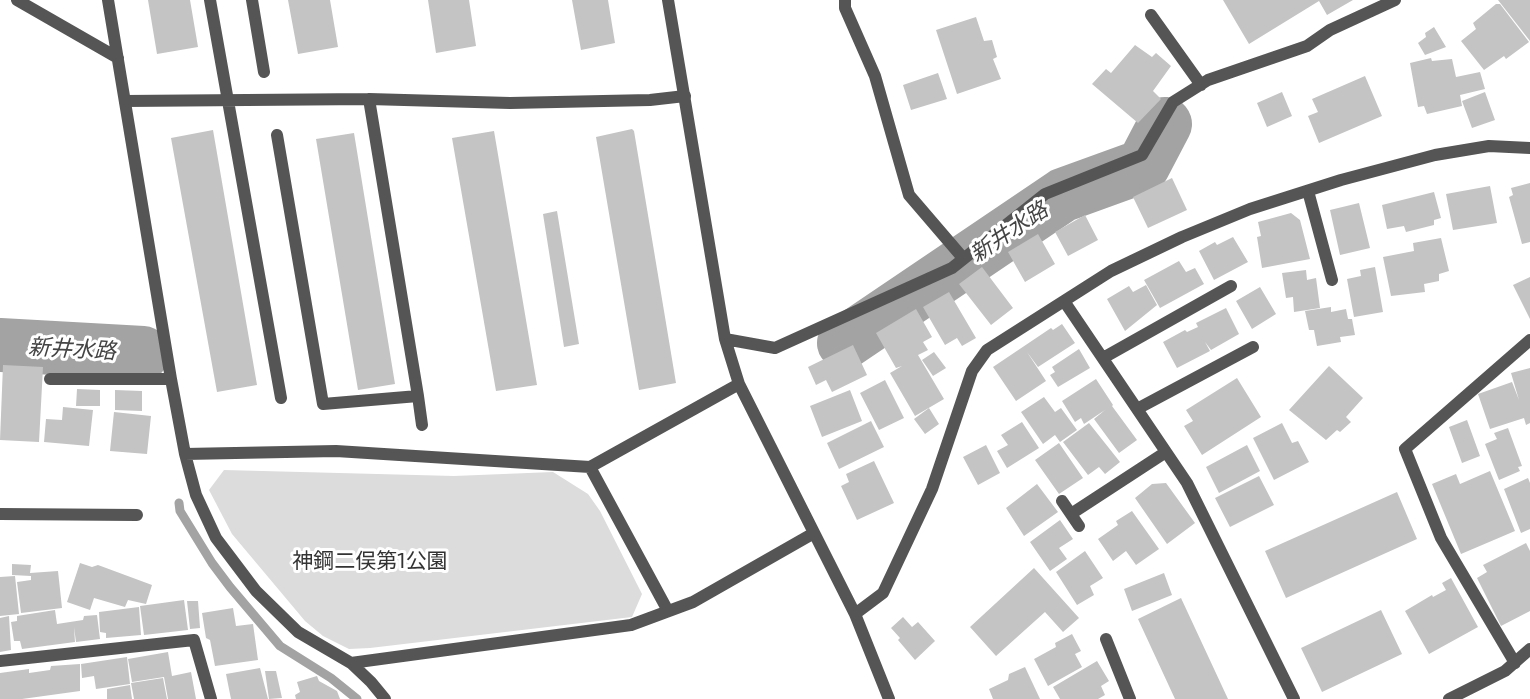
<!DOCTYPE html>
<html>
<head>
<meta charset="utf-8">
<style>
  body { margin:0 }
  canvas { display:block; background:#fff }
</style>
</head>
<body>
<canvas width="1530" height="699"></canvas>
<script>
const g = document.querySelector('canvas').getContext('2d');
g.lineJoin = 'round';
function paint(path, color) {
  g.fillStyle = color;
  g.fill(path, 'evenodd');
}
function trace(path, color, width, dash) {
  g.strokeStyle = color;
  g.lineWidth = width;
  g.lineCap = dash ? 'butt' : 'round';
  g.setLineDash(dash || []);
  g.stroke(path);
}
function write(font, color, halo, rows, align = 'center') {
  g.font = font + ' "Exo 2","Noto Sans JP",sans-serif';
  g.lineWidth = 6;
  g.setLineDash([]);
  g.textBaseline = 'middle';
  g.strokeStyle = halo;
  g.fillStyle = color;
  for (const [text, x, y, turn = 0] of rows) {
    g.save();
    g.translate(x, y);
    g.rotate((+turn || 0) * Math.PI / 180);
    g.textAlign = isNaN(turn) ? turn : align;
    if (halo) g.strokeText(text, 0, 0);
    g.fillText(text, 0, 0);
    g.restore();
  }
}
paint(new Path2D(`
  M224 470 454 476 553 472 588 494 600 511 642 594 632 617 370 648 349 649 323 636 305 621 232 534 209 490Z`), '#dcdcdc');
trace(new Path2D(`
  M157 355 158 357
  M179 503 180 511 212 563 230 587 280 646 331 678 357 699`), '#a3a3a3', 9);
trace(new Path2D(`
  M844 343 1063 195 1143 166 1165 124
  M0 345 143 353`), '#a3a3a3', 54);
paint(new Path2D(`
  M148 0H190L198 47 157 54Z
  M288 0H330L338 47 298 54Z
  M428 0H469L476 46 436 53Z
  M572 0H608L615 43 581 50Z
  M1223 0H1353L1327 15 1319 1 1249 44Z
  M1498 0H1530V41Z
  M1496 4H1500L1529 42 1506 59 1504 56 1484 70 1461 41 1476 29 1473 23Z
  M976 17 984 41 992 40 997 57 993 59 1001 79 957 94 936 30Z
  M1434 27 1446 47 1425 55 1418 43 1426 37 1425 33Z
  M1135 45 1152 57 1156 53 1171 66 1153 91 1161 99 1138 123 1092 84 1106 69 1111 73Z
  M1431 58 1432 61 1452 59 1456 77 1480 72 1485 89 1460 95 1462 106 1427 114 1424 106 1418 107 1410 63Z
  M938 73 947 99 911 110 903 85Z
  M1365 76 1382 116 1319 143 1308 116 1318 112 1312 99Z
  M1282 92 1292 116 1267 127 1257 103Z
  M1485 92 1495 120 1472 128 1462 101Z
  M632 129 634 131 676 383 639 390 596 137Z
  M213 130 257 385 217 392 171 138Z
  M494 131 537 385 496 391 452 138Z
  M354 133 395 384 358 390 316 139Z
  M1172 178 1187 210 1148 228 1133 197Z
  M1530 183V242L1522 244 1509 197 1513 195 1511 188Z
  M1490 186 1497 223 1453 230 1446 194Z
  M1434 192 1441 218 1434 220V225L1406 232 1404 226 1387 229 1382 205Z
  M1359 203 1370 248 1340 255 1330 210Z
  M557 211 579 344 564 347 543 214Z
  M1291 213 1300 220 1310 259 1262 268 1257 237 1261 236 1258 222Z
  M1085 215 1098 240 1068 256 1055 232Z
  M1038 234 1055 264 1025 282 1008 252Z
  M1233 237 1248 262 1214 280 1199 251 1215 242 1217 245Z
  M1441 238 1449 271 1439 274V281L1424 284 1425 292 1391 296 1383 257 1414 251 1413 243Z
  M1179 261 1186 272 1195 268 1204 284 1160 308 1144 280Z
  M982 267 1013 308 991 325 959 284Z
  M1375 267 1383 312 1354 317 1347 279 1361 276 1360 270Z
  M1306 270 1307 280 1316 278 1320 308 1294 312 1293 297 1286 298 1282 273Z
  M1530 277V319L1513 285Z
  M1146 285 1157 305 1125 331 1107 299 1129 286 1133 292Z
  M1260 287 1276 314 1252 329 1236 301Z
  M949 292 976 338 962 346 957 338 945 345 923 307Z
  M1331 307V312L1346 309 1348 319H1352L1355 335 1340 337 1341 342 1317 346 1314 330H1309L1305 311Z
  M1226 308 1239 334 1211 350 1205 342 1210 351 1177 368 1163 342 1185 330 1187 332 1198 327 1196 323Z
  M916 309 932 337 923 342 928 350 918 355 944 399 915 416 890 373 902 366 896 368 876 333Z
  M1062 324 1075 343 1038 367 1027 352 1046 381 1016 401 993 367 1051 328 1053 330Z
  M853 345 867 375 832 392 826 380 816 385 808 367Z
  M1079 349 1090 368 1058 387 1050 375 1055 372 1052 367Z
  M934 352 946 368 933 376 922 360Z
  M3 365 43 367 39 442 0 440Z
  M1329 366 1363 398 1346 417 1351 422 1340 432 1337 430 1326 440 1289 410Z
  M1530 368V423L1526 425 1524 418 1490 429 1478 394 1512 382 1519 400 1511 373Z
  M1237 378 1261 417 1202 455 1184 426 1193 421 1186 410Z
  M1096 379 1113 405 1112 406 1137 440 1119 453 1094 419 1105 410 1084 424 1081 418 1075 422 1062 401Z
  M885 380 904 418 879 430 860 393Z
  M77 389 100 390V406H76Z
  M115 390 142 391V411L115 410Z
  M850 390 862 421 822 437 810 406Z
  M1044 397 1055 412 1061 408 1077 430 1060 442 1055 435 1043 444 1021 412Z
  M63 407 93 410 89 446 44 442 46 419 62 420Z
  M929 408 939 424 925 434 914 419Z
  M114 412 151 416 147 454 110 451Z
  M1467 420 1480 456 1462 463 1449 427Z
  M871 421 884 447 839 469 827 443Z
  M1022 422 1039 448 1007 468 997 451 1008 445 1001 435Z
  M1089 423 1120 462 1105 474 1099 467 1088 475 1063 442Z
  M1282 423 1292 443 1298 441 1309 462 1274 480 1253 438Z
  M1508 428 1522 466 1518 467 1520 471 1499 480 1485 444 1497 439 1494 433Z
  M1059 443 1083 478 1059 494 1035 460Z
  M986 445 1000 473 978 485 963 457Z
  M1247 445 1260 471 1219 493 1206 467Z
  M874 461 894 503 857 520 841 486 849 482 846 474Z
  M1490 471 1515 531 1461 554 1432 484 1456 474 1460 484Z
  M1259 476 1274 505 1230 527 1215 498Z
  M1528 478 1530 483V529L1521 533 1504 489Z
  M1166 483 1195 523 1167 544 1135 498 1152 484Z
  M1037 484 1058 512 1024 536 1006 508Z
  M1397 492 1417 539 1286 598 1265 551Z
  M1132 511 1159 549 1136 565 1126 551 1113 561 1098 539 1118 525 1116 521Z
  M1060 520 1073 539 1059 548 1067 559 1050 571 1030 542Z
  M1526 543 1530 551V611L1501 626 1477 578 1487 572 1483 565Z
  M1085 551 1103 578 1090 586 1094 595 1077 605 1056 572Z
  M80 563 92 567 98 565 152 585 146 604 128 600 125 607 94 598 90 610 67 602Z
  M12 564 31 565 30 573 58 571 62 608 21 613 17 582 31 580V576L12 575Z
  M1034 568 1079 618 1063 632 1045 612 996 656 970 627Z
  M1164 573 1172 595 1132 611 1124 589Z
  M15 576 19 614 0 616V577Z
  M1451 578 1478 627 1429 654 1405 611 1432 595 1433 597 1446 590 1442 583Z
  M1181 598 1228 699H1175L1138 619Z
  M184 600 188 630 144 635 140 606Z
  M187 601H198L200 628 190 629Z
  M139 607 141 635 106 638V633L100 632 99 612Z
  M233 608 236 626 253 624 258 660 215 666 210 640 206 638 202 613Z
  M55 610 57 624 83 620 84 616 97 615 100 639 76 642 74 627 75 642 22 649 20 641H14L11 622 17 621V616Z
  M1381 610 1402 654 1322 692 1301 648Z
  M9 616 11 650 0 652V618Z
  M903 617 912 627 918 622 935 641 915 660 898 640 900 638 891 628Z
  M1072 634 1081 651 1075 654 1082 667 1048 686 1034 659 1056 647 1055 643Z
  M168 652 172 676 191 672 196 699H168L164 677 132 682 128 659Z
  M127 657 130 684 96 689 94 676 82 678 81 664Z
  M1097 661 1109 681 1101 686 1105 695 1098 699H1060L1053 687Z
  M80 664V691L22 699H0V673L29 669V673L50 670 51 666Z
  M1025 667 1040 699H993L989 689 1008 680 1009 674Z
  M260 668 268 699H231L226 674Z
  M265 671H276L282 698 269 699Z
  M317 676 319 681 337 691 340 699H296L295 695 300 692 297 682Z
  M163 678 167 699H134L131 683Z
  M130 685 132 699H107V689Z`), '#c4c4c4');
trace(new Path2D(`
  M210 0 281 398
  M252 0 264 72
  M125 101 369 99 510 103 650 100 685 96
  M277 135 323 404 418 396 369 99
  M418 396 422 425`), '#555', 12);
trace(new Path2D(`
  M17 0 118 58
  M108 0 171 379 185 454 196 495 216 538 256 591 298 632 351 663 371 682 385 699
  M668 0 725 339 739 384 855 614 889 699
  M845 0V8L875 76 909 195 963 258
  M1151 15 1201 85
  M1308 191 1332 280
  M1064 301 1187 483 1294 699
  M725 339 775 348 952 268 1045 194 1142 155 1173 102 1208 80 1307 46 1330 30 1395 0
  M1103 358 1231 286
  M50 379H171
  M1137 409 1253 347
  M185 454 336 451 590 467 739 384
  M590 467 668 611
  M1062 501 1079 526
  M0 514 137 515
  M1071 514 1166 452
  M855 614 883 593 932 489 972 371 987 350 1111 271 1182 237 1250 209 1341 180 1435 155 1489 146 1530 148
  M1106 639 1130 699
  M0 661 194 640 211 699
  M351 663 631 625 693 602 814 533
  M1515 663 1441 538 1405 449 1530 340
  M1449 699 1505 671 1530 649`), '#555', 12);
write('21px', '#333', '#fff', [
  ["神鋼二俣第1公園",370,561]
]);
write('italic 22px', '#444', '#fff', [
  ["新井水路",1009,232,-34],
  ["新井水路",72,349,3]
]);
</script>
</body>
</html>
